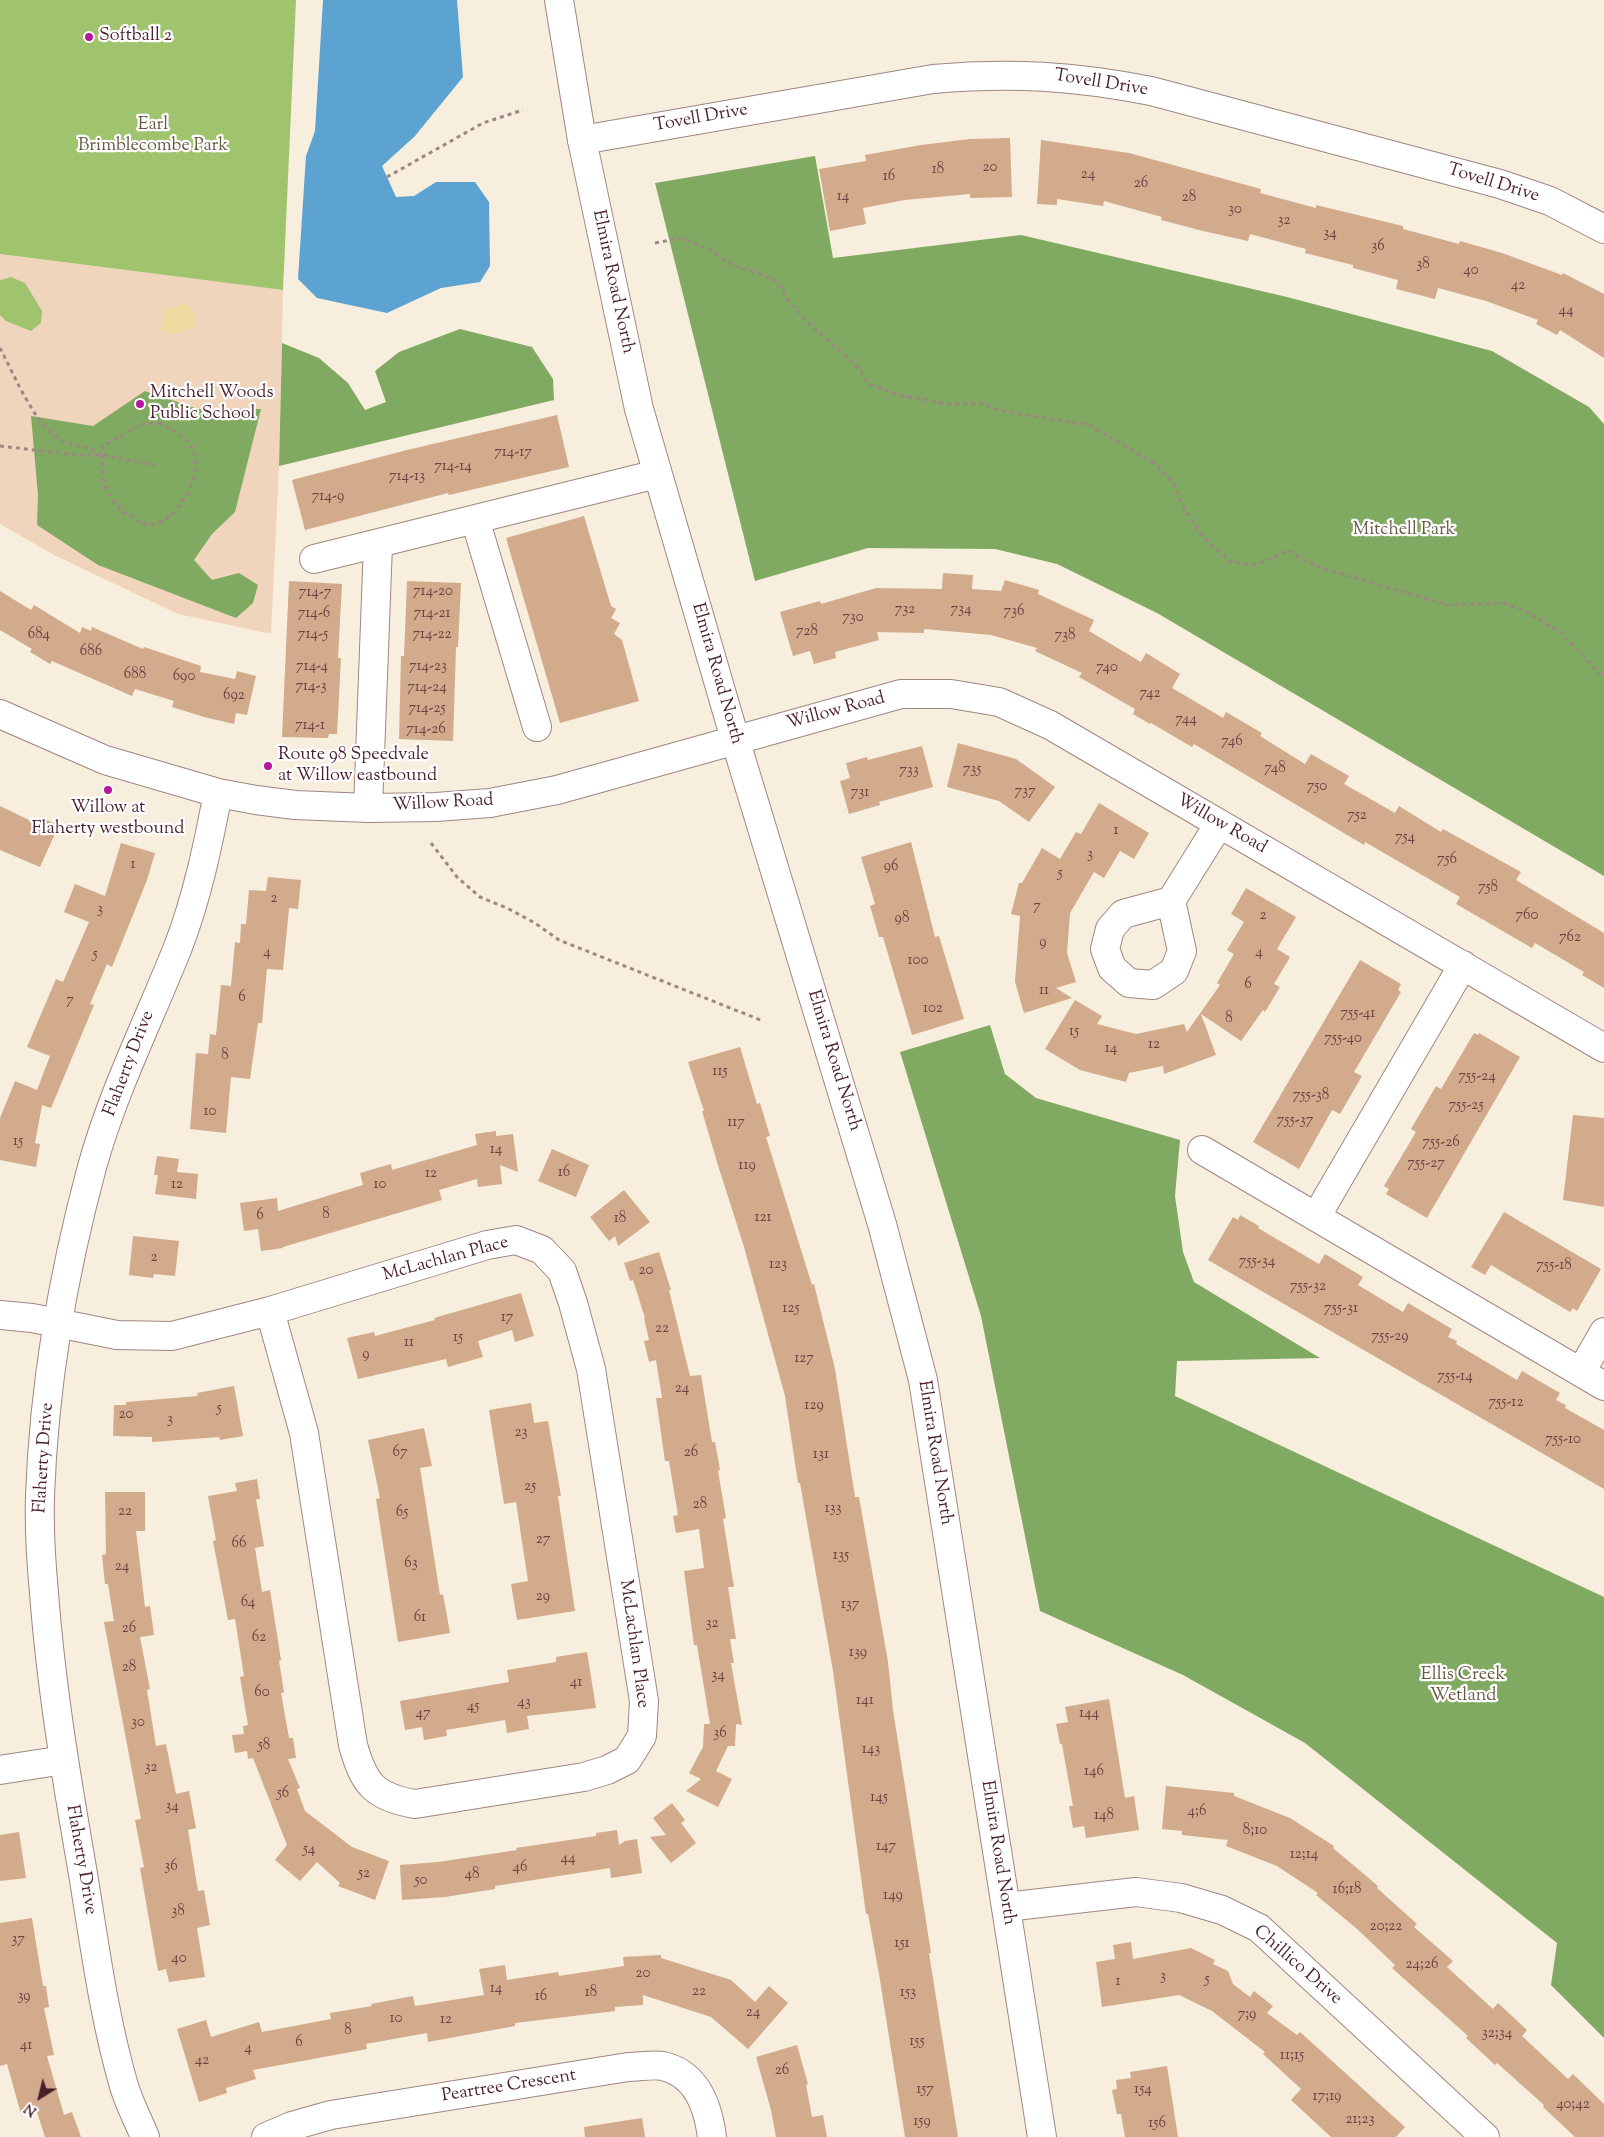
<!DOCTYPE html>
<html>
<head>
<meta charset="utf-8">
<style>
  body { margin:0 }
  #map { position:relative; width:1604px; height:2137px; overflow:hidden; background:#f7eedd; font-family:"Sorts Mill Goudy",serif }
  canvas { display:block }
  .north { position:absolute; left:15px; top:2072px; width:50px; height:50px; -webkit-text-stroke:4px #fff; paint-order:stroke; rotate:216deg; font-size:14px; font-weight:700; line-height:20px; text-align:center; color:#4a1f2b }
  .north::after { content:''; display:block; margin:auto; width:18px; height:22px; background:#4a1f2b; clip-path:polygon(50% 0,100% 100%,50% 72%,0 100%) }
</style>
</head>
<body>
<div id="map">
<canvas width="1604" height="2137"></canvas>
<div class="north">N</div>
</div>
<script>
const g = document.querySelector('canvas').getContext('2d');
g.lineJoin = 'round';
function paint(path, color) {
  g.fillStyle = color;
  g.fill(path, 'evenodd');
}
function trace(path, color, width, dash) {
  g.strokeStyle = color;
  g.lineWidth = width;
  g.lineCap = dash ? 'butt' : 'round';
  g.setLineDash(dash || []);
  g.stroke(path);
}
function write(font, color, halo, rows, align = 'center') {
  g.font = font + ' "Sorts Mill Goudy",serif';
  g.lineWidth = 4.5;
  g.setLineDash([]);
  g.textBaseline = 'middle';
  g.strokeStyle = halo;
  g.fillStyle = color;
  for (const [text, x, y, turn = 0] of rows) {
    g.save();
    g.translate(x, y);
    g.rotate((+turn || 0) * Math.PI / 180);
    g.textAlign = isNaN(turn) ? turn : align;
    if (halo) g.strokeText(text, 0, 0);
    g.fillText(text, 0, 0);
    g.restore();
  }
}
paint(new Path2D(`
  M0 254 283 290 279 466 271 634 178 614 54 555 0 524Z`), '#f0d5bc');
paint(new Path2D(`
  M0 0H296L283 290 0 254Z
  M11 277 25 283 42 311 41 323 31 331 6 321 0 315V280Z`), '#a0c46e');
paint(new Path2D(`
  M815 156 833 258 1021 235 1287 297 1492 351 1589 407 1604 424V876L1157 613 1057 564 995 549 868 548 755 581 655 183Z
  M460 329 532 347 553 379 554 400 279 466 282 343 319 358 348 383 365 410 386 402 375 371 399 352Z
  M145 391 198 409H261L235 512 212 534 194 560 212 580 239 573 258 585 253 603 236 618 98 565 37 525 38 495 31 416 93 426Z
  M990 1025 1005 1074 1036 1098 1180 1140 1175 1196 1183 1252 1194 1282 1320 1358 1177 1361 1175 1396 1604 1597V2038L1551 1985 1557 1943 1305 1743 1183 1675 1040 1611 981 1316 900 1052Z`), '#80aa61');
paint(new Path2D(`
  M186 304 195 315V326C183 333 173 336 161 330V321L166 309Z`), '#eeda9e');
paint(new Path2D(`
  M323 0H457L463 77 415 136 382 166 396 197 414 196 436 182H475L489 202 490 266 480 282 441 288 387 313 317 298 298 279 306 156 315 131Z`), '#5ca3d2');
paint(new Path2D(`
  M1010 138 1012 197 970 198V194L905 200 863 208 866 224 830 231 819 169 866 161 865 155 921 145 970 139Z
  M1041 140 1129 153 1261 189 1260 193 1316 208V205L1403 226V229L1459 244 1460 241 1502 253 1562 275 1563 273 1604 294V358L1560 330 1557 335 1536 324 1538 320 1486 301 1438 288 1435 299 1396 289 1398 280 1353 268V265L1305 253 1306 249 1250 234 1248 241 1203 231 1161 220 1162 217 1104 201 1103 206 1057 199V205L1037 204Z
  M557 415 569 467 449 495 448 493 305 530 292 480 407 450Z
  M584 516 611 606 616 609 611 618 620 623 614 634 622 640 639 701 560 723 506 538Z
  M943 573 973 575 972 589 1001 591 1005 580 1039 590 1038 594 1094 620 1089 631 1141 662 1146 653 1180 674 1172 688 1223 718 1226 712 1262 733 1260 736 1305 764 1311 754 1349 776 1344 784 1395 813 1399 806 1441 832 1443 829 1521 872 1516 880 1604 933V988L1582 975 1584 972 1535 943 1532 948 1456 904 1460 897 1365 842 1364 845 1194 744 1192 747 1151 723 1150 724 1133 714 1135 709 1079 677 1082 673 1035 651 1037 648 991 635 924 629V633L877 632 879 640 835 652 836 658 814 664 810 651 793 656 780 612 820 601 821 604 876 588 942 589Z
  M289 581 342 584 338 658H341L337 734H329L328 738 282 737Z
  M407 581 461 583 458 647H456L453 741 399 739 401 656H404Z
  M0 591 31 610 34 605 80 633 82 627 91 631 92 627 143 649 144 647 201 666 200 672 235 679 237 671 256 676 247 715 236 713 234 724 204 717 172 707 174 701 135 689 132 696 52 661 50 664 30 652 32 649 0 630Z
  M958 743 1016 759 1055 787 1029 822 999 801 947 787Z
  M922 746 933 787 879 802 880 805 849 814 840 781 850 778 846 763 867 757 868 760Z
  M1099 803 1149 833 1134 859 1120 851 1104 878 1094 872 1070 913 1067 953 1076 982 1056 988 1072 998 1024 1013 1015 982 1020 916 1011 914 1019 883H1022L1042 848 1060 859 1076 832 1081 834Z
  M0 806 31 821 32 818 40 822 42 818 59 825 40 867 0 850Z
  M911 842 935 937 939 936 964 1019 912 1035 883 937H879L870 906 875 904 861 857Z
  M121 843 155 853 147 880 112 967 107 964 90 1004 94 1005 51 1108 42 1105 35 1143 40 1144 36 1167 0 1160V1118L15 1081 37 1090 50 1056 27 1047 56 979 63 982 89 922 64 912 75 884 105 896Z
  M268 877 301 880 298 909 289 908 283 970 267 969 262 1023H258L250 1079 231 1077 226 1133 190 1129 196 1053 208 1054 210 1034 216 1035 221 985 231 986 235 942 240 943 241 924H246L249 890 266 891Z
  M1246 888 1296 917 1277 949 1290 957 1274 984 1280 987 1265 1012 1263 1010 1241 1041 1201 1014 1216 1055 1164 1074 1163 1066 1129 1073 1126 1082 1080 1070 1045 1049 1075 1000 1102 1016 1097 1024 1136 1034 1184 1024 1187 1032 1220 985 1217 983 1234 954 1227 950 1244 922 1231 914Z
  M1360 960 1401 984 1398 990 1401 992 1354 1072 1362 1076 1340 1114 1332 1110 1299 1169 1253 1142Z
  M1474 1033 1478 1035 1479 1033 1520 1057 1427 1218 1386 1194 1389 1189 1384 1186 1416 1132 1411 1129 1436 1086 1441 1089Z
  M740 1047 757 1104 760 1103 770 1136 766 1137 798 1240 812 1285 814 1284 835 1369 855 1497H859L888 1662 893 1710 931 1953H929L958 2137H905L879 1974 868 1914H866L833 1671 800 1483H798L785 1396 744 1247 717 1162 702 1111H704L688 1062Z
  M1573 1115 1604 1118V1207L1563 1200Z
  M496 1131V1136L513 1134 518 1172 500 1165 502 1184 478 1187 477 1179 439 1190 442 1200 283 1247V1248L261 1251 258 1229 244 1231 240 1203 277 1198 278 1211 363 1185 360 1173 391 1164 392 1170 477 1145 475 1134Z
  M552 1149 589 1165 576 1197 538 1181Z
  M157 1156 179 1159 177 1172 198 1174 196 1199 155 1194 158 1175H154Z
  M624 1190 650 1222 618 1246 615 1236 609 1241 590 1217Z
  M1504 1212 1601 1269 1577 1311 1573 1308 1570 1312 1491 1265 1485 1275 1471 1267Z
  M1240 1215 1259 1226 1258 1228 1319 1264 1325 1254 1363 1277 1358 1285 1403 1312 1408 1303 1452 1329 1448 1337 1457 1341 1456 1344 1517 1380 1522 1371 1560 1393 1556 1400 1566 1405 1565 1408 1604 1430V1489L1208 1260 1233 1217 1238 1220Z
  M133 1236 179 1241 175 1276 154 1274 153 1278 129 1275Z
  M659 1252 671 1290H669L690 1376 701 1375 712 1442H715L720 1470 718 1471 726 1518 723 1519 734 1587H728L736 1639H730L734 1663H731L742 1725 736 1724 735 1746H728L716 1771 732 1779 718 1807 686 1791 701 1779 689 1773 703 1747 704 1724H710L697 1645H694L684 1571 704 1568 699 1529 676 1533 673 1516 678 1515 669 1461H665L656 1398H662L656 1360 649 1362 644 1341 649 1340 644 1318H645L633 1280 630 1281 624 1263Z
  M521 1293 534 1336 515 1342 512 1330 478 1341 483 1357 448 1367 446 1359 358 1379 347 1338 374 1332 375 1336 435 1320 434 1318Z
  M234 1386 243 1436 220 1440 219 1437 152 1442V1437L113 1436 114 1405H126V1402L198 1396 197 1393Z
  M531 1403 534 1423 548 1421 561 1496H558L575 1611 517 1620 511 1584 528 1581 516 1502 504 1504 489 1410Z
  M424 1428 432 1466 420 1468 440 1595 443 1594 450 1633 398 1642 376 1499 380 1498 368 1440Z
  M257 1479 260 1499H256L264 1546 255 1548 262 1592 270 1590 281 1660 279 1661 284 1692 281 1693 289 1738H293L296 1758 288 1759 300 1788 297 1789 305 1811 352 1847 389 1861 375 1900 338 1886 340 1883 317 1862 300 1881 275 1860 287 1845 253 1758 248 1759 247 1751 235 1753 232 1735 244 1734 243 1726 248 1725 240 1677 244 1676 235 1619 228 1620 213 1541 216 1540 208 1496 237 1491 235 1483Z
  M105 1492H145V1531H136L145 1607 150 1606 154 1635 140 1637 150 1689 147 1690 156 1746 166 1744 176 1794 189 1791 196 1828 188 1830 198 1891 204 1890 210 1925 197 1928 205 1977 169 1982 166 1969 158 1971 140 1868 144 1867 135 1820 141 1819 104 1622 114 1621 108 1584H105L102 1555 106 1554Z
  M587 1652 596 1708 527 1716 529 1729 507 1733 505 1720 446 1730 447 1736 424 1740 422 1727 405 1730 400 1701 509 1682 507 1670 556 1662V1657Z
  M1109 1699 1125 1798 1134 1796 1139 1830 1086 1838 1084 1826 1073 1828 1069 1806H1073L1062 1744H1060L1056 1724 1068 1722 1065 1707Z
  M1166 1786 1234 1793V1796L1290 1818 1334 1846 1333 1848 1378 1886 1377 1888 1417 1924 1414 1927 1453 1961 1447 1967 1493 2009 1498 2003 1527 2030 1522 2036 1568 2079 1573 2074 1604 2104V2137H1575L1543 2107 1544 2105 1497 2063 1495 2065 1466 2038 1468 2036 1392 1968 1395 1965 1356 1928 1316 1895 1318 1893 1277 1866 1226 1846 1228 1840 1182 1835V1831L1162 1829Z
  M672 1803 685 1820 681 1823 696 1843 671 1863 650 1837 666 1835 653 1818Z
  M617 1830 619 1845 625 1841 637 1839 642 1873 611 1878 610 1868 495 1886V1889L445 1897 402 1900 400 1865 438 1862 517 1850 516 1848 596 1836V1833Z
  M19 1832 26 1878 0 1881V1835Z
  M32 1918 43 1986H46L49 2007 44 2008 54 2055 47 2056 64 2115 72 2112 81 2137H45L36 2109 21 2114 7 2064 0 2066V1923Z
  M1131 1942 1133 1959 1191 1948 1215 1960 1213 1964 1228 1971 1233 1984 1250 1997 1254 1991 1273 2006 1267 2013 1297 2035 1300 2032 1405 2127 1396 2137H1331L1291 2100 1301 2089 1263 2054 1265 2052 1212 2011 1179 1995 1102 2007 1096 1962 1115 1959 1113 1945Z
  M661 1955V1958L731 1980 755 2002 769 1986 788 2003 748 2049 711 2017 643 1995V2005L615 2007V2011L515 2023V2026L428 2042 427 2033 366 2044 367 2049 253 2070 256 2079 226 2088 227 2093 199 2102 177 2029 206 2020 211 2037 259 2022 262 2032 331 2019 330 2013 372 2006 371 2004 413 1996 415 2006 484 1995 479 1969 505 1965 507 1980 558 1972 559 1976 624 1966 623 1957Z
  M797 2045 808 2084 806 2085 812 2117 823 2115 827 2137H776L771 2110 756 2057Z
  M1167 2066 1178 2137H1125L1121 2114H1117L1112 2090 1117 2089 1116 2080 1131 2078 1130 2072Z
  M642 2118 645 2137H585L584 2127Z`), '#d1ab8c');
const minor = new Path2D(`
  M582 140 933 79C1012 72 1074 76 1151 91L1500 184 1550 201 1604 229
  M475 519 537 727
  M314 559 657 474
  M0 714 105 760 218 793 256 800 295 805 368 808 436 807 490 803 557 790 901 694H951L999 702 1050 725 1604 1048
  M368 808 378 544
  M1171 901 1182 951 1174 971 1153 985 1129 983 1112 968 1105 949 1110 929 1123 914 1171 901 1219 824
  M1202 1150 1604 1386
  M1316 1217 1463 965
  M0 1315 32 1318 117 1335 172 1336 270 1311 487 1245 516 1240 542 1250 562 1271 573 1303 591 1369 644 1701 642 1736 627 1760 607 1770 584 1777 415 1804C374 1797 364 1784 353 1745L304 1433 270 1311
  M1581 1372 1604 1332
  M0 1770 64 1760
  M1006 1907 1136 1892 1181 1898 1222 1910 1259 1928 1485 2137
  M145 2137C138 2120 129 2103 124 2086 103 2014 94 1940 82 1868 66 1776 51 1685 44 1593 41 1561 39 1528 40 1496 44 1385 63 1274 92 1167 113 1091 149 1020 178 947 197 898 208 845 218 793
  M266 2137 292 2126 331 2115 628 2067C639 2067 653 2064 663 2066 697 2074 708 2106 712 2137`);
const major = new Path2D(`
  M559 0 582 140 639 409 735 739 882 1224 923 1380 1042 2137`);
trace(minor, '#a08684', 30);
trace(major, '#a08684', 30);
trace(new Path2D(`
  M387 177 483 123 523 110
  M655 243 682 238 708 249 732 265 774 279 789 301 808 323 851 360 871 385 904 396 948 404 980 403 1006 412 1090 425 1157 465 1174 485 1181 503 1201 535 1230 561 1251 565 1266 561 1288 550 1305 561 1325 569 1448 605 1505 603 1527 612 1561 632 1604 678
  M0 348C15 376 36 430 65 442 79 448 86 445 101 454
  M158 423C191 436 204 453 190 488 186 498 178 509 170 516 165 521 155 523 149 526 111 510 97 487 103 446L142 424Z
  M0 446 76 455H102L155 465
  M431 843 457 877 480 897 507 908 535 923 559 940 763 1021`), '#a08684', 3, [4, 4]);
trace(minor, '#fff', 28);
trace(major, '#fff', 28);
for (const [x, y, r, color] of [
  [89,37,5,"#b5179e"],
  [140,404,5,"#b5179e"],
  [268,766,5,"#b5179e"],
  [108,790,5,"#b5179e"]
]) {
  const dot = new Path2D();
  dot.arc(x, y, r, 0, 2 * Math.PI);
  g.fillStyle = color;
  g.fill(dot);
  trace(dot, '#fff', 2);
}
write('15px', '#6c4243', null, [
  ["20",990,168],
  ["18",938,170],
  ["24",1088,175],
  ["16",889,177],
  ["26",1141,184],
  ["14",843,197],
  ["28",1189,198],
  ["30",1235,210],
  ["32",1284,221],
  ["34",1330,234],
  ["36",1378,247],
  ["38",1423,265],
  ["40",1471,271],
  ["42",1518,286],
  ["44",1566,311],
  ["714-17",513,453],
  ["714-14",453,467],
  ["714-13",407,477],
  ["714-9",328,497],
  ["714-20",433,592],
  ["714-7",315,593],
  ["732",905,610],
  ["734",961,610],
  ["736",1014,612],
  ["714-6",314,614],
  ["714-21",432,614],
  ["730",853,618],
  ["728",807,632],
  ["684",39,635],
  ["714-5",313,635],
  ["714-22",432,635],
  ["738",1065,636],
  ["686",91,652],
  ["714-4",312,667],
  ["714-23",428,667],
  ["740",1107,668],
  ["688",135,675],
  ["690",184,677],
  ["714-3",311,687],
  ["714-24",427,688],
  ["742",1150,694],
  ["692",234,696],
  ["714-25",427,709],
  ["744",1186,720],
  ["714-1",310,726],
  ["714-26",426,730],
  ["746",1232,742],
  ["748",1275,769],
  ["735",972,770],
  ["733",909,771],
  ["750",1317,787],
  ["737",1025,792],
  ["731",860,793],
  ["752",1357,816],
  ["1",1116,831],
  ["754",1405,838],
  ["3",1090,855],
  ["756",1447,860],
  ["1",133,865],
  ["96",891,867],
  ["5",1060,874],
  ["758",1488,888],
  ["2",274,899],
  ["7",1037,907],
  ["3",100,910],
  ["2",1263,916],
  ["760",1527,916],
  ["98",902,919],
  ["762",1570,938],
  ["9",1043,943],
  ["4",267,953],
  ["4",1259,953],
  ["5",95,955],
  ["100",918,961],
  ["6",1248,985],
  ["11",1044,991],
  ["6",242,998],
  ["7",70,1001],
  ["102",933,1009],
  ["755-41",1358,1014],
  ["8",1229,1019],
  ["15",1074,1032],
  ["755-40",1343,1039],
  ["12",1154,1045],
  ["14",1111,1049],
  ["8",225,1056],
  ["115",720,1072],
  ["755-24",1477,1077],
  ["755-38",1311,1096],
  ["755-25",1466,1106],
  ["10",210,1112],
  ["755-37",1295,1121],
  ["117",736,1123],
  ["15",18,1142],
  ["755-26",1441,1143],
  ["14",496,1150],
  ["755-27",1426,1164],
  ["119",747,1166],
  ["16",564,1173],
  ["12",431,1174],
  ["12",177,1185],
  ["10",380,1185],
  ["8",326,1215],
  ["6",260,1216],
  ["121",763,1218],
  ["18",620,1219],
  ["2",154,1258],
  ["755-34",1257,1262],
  ["123",778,1265],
  ["755-18",1554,1266],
  ["20",646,1271],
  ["755-32",1308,1287],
  ["125",791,1309],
  ["755-31",1341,1309],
  ["17",507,1318],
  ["22",662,1329],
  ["755-29",1390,1337],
  ["15",458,1338],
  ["11",409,1343],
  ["9",366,1355],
  ["127",804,1359],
  ["755-14",1455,1377],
  ["24",682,1389],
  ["755-12",1506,1403],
  ["129",814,1406],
  ["5",219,1409],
  ["20",126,1415],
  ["3",170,1420],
  ["23",521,1433],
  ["755-10",1563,1440],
  ["67",400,1453],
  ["26",691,1453],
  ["131",821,1455],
  ["25",530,1487],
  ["28",700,1505],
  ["133",833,1509],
  ["22",125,1512],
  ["65",402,1513],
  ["27",543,1540],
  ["66",239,1544],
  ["135",841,1556],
  ["63",411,1564],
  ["24",122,1567],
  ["29",543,1597],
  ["64",248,1603],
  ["137",850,1605],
  ["61",420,1618],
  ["32",712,1624],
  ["26",129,1629],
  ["62",259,1638],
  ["139",858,1653],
  ["28",129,1668],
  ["34",718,1676],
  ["41",576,1683],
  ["60",262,1693],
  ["141",865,1701],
  ["43",524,1703],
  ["45",473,1707],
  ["47",423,1714],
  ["144",1089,1714],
  ["30",138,1723],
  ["36",720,1734],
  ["58",264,1746],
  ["143",871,1750],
  ["32",151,1768],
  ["146",1094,1772],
  ["56",283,1794],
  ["145",879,1798],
  ["34",172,1807],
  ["4;6",1197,1812],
  ["148",1104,1816],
  ["8;10",1255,1831],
  ["147",886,1847],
  ["54",309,1850],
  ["12;14",1304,1855],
  ["44",568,1859],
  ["36",171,1867],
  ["46",520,1868],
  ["52",364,1874],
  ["48",472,1875],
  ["50",421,1881],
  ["16;18",1347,1890],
  ["149",893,1896],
  ["38",178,1912],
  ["20;22",1386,1927],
  ["37",18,1940],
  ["151",902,1944],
  ["40",179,1959],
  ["24;26",1422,1965],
  ["20",643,1974],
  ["3",1163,1977],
  ["5",1207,1980],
  ["1",1118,1982],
  ["14",496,1989],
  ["22",699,1992],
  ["18",591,1993],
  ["153",908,1993],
  ["39",24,1997],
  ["16",541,1997],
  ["24",753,2013],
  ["7;9",1247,2015],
  ["10",396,2019],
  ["12",446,2020],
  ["8",348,2031],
  ["32;34",1497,2034],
  ["155",917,2042],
  ["6",299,2043],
  ["41",26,2046],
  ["4",248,2049],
  ["11;15",1292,2056],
  ["42",202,2061],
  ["26",782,2071],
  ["157",925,2090],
  ["154",1143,2090],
  ["17;19",1327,2097],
  ["40;42",1573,2105],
  ["21;23",1360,2120],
  ["159",922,2122],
  ["156",1157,2124]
]);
write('18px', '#4a1f2b', '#fff', [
  ["Softball 2",99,37],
  ["Mitchell Woods",150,394],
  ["Public School",150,415],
  ["Route 98 Speedvale",278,756],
  ["at Willow eastbound",278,777],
  ["Willow at",108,809,"center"],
  ["Flaherty westbound",108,830,"center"]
], 'left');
write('18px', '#4a1f2b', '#fff', [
  ["Tovell Drive",1101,84,9],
  ["Tovell Drive",701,119,-10],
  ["Tovell Drive",1493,184,17],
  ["Elmira Road North",612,282,78],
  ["Elmira Road North",716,674,74],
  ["Willow Road",836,712,-15],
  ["Willow Road",443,804,-3],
  ["Willow Road",1221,825,30],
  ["Elmira Road North",833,1061,73],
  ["Flaherty Drive",130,1064,-69],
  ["McLachlan Place",446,1260,-15],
  ["Elmira Road North",934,1453,81],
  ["Flaherty Drive",45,1458,-86],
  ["McLachlan Place",633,1644,82],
  ["Elmira Road North",997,1853,81],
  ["Flaherty Drive",80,1860,80],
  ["Chillico Drive",1297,1966,41],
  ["Peartree Crescent",509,2087,-9]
]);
write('18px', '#685942', '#fff', [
  ["Earl",153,126],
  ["Brimblecombe Park",153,147],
  ["Mitchell Park",1404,531],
  ["Ellis Creek",1463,1676],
  ["Wetland",1463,1697]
]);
</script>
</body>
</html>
